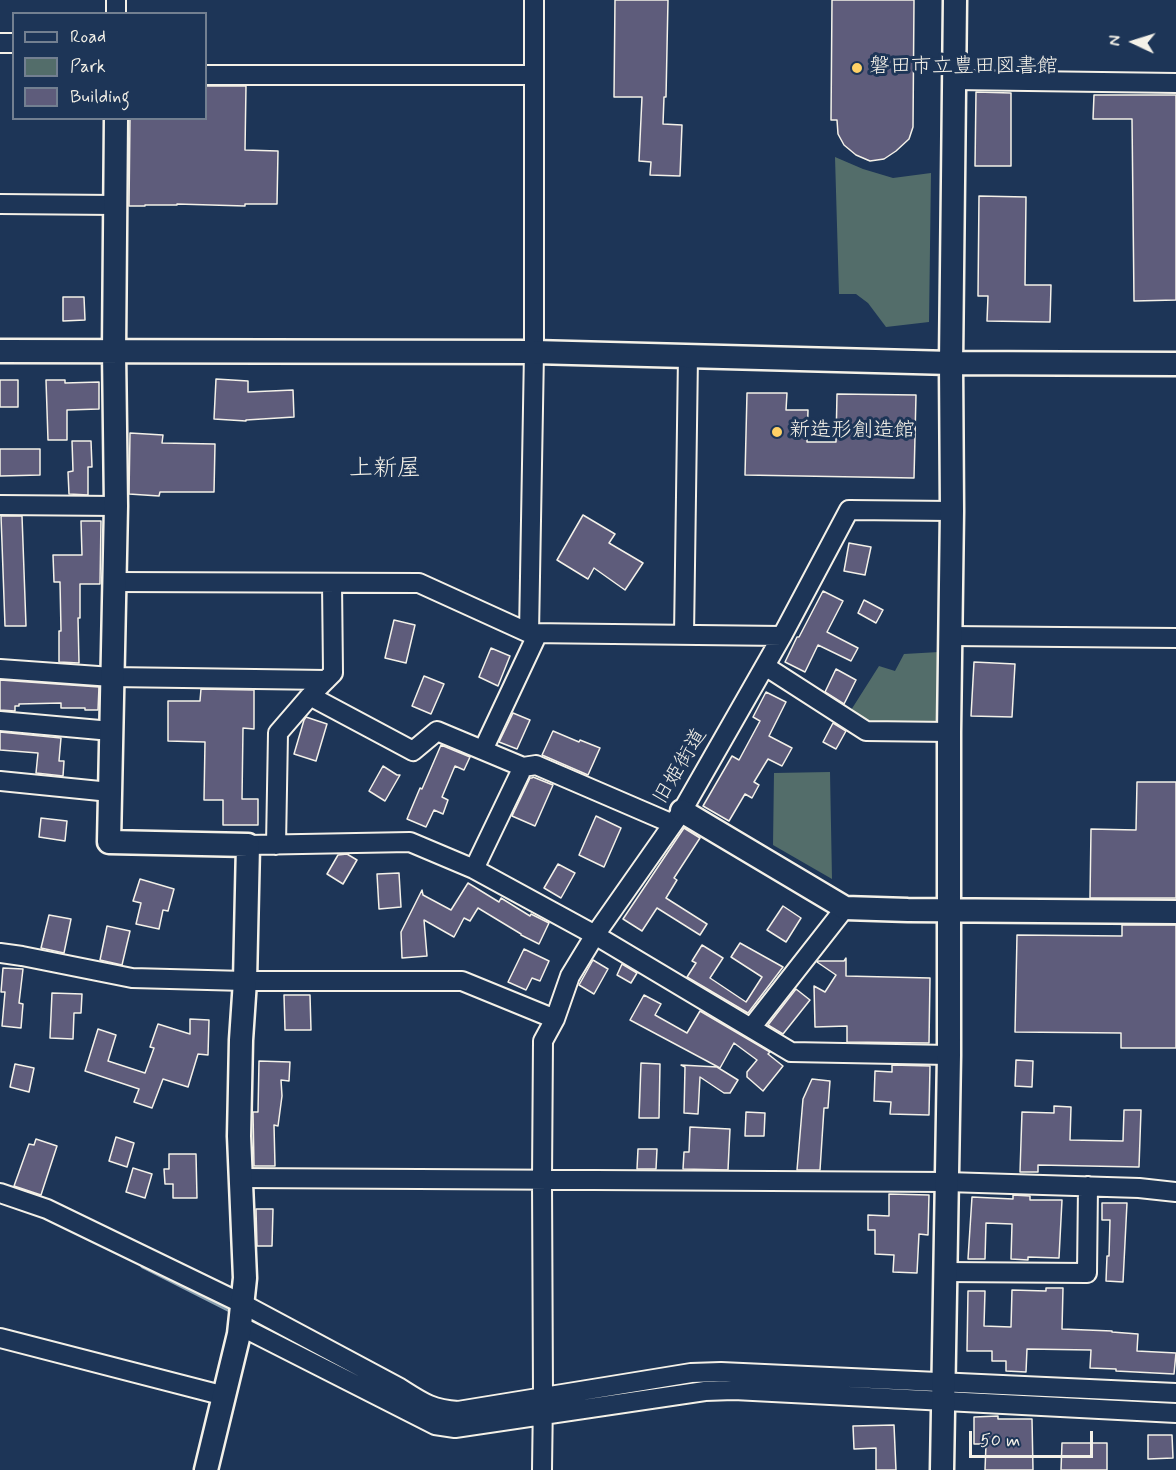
<!DOCTYPE html>
<html>
<head>
<meta charset="utf-8">
<style>
  body { margin:0 }
  #map { position:relative; width:1176px; height:1470px; overflow:hidden; background:#1d3557; font-family:Mynerve,sans-serif }
  canvas { display:block }
  .legend { position:absolute; left:12px; top:12px; width:195px; height:108px; box-sizing:border-box; background:#1d3557; border:2px solid #738091; margin:0; padding:8px 10px; list-style:none; font-size:18px; color:#f4f1e8 }
  .legend li { display:flex; align-items:center; gap:12px; height:30px }
  .legend b { width:30px; border:2px solid #738091 }
  .north { position:absolute; left:1104px; top:12px; width:60px; height:60px; -webkit-text-stroke:4px #1d3557; paint-order:stroke; rotate:274deg; font-size:16px; font-weight:700; line-height:24px; text-align:center; color:#f4f1e8 }
  .north::after { content:''; display:block; margin:auto; width:21px; height:27px; background:#f4f1e8; clip-path:polygon(50% 0,100% 100%,50% 72%,0 100%) }
  .scale { position:absolute; left:969px; top:1431px; width:124px; height:27px; box-sizing:border-box; border:3px solid #f4f1e8; border-top:0; padding-left:8px; font-size:18px; line-height:21px; white-space:nowrap; color:#f4f1e8; -webkit-text-stroke:4px #1d3557; paint-order:stroke }
</style>
</head>
<body>
<div id="map">
<canvas width="1176" height="1470"></canvas>
<ul class="legend">
<li><b style="height:8px;background:#1d3557"></b>Road</li>
<li><b style="height:16px;background:#536d6a"></b>Park</li>
<li><b style="height:16px;background:#5e5c7b"></b>Building</li>
</ul>
<div class="north">N</div>
<div class="scale">50 m</div>
</div>
<script>
const g = document.querySelector('canvas').getContext('2d');
g.lineJoin = 'round';
function paint(path, color) {
  g.fillStyle = color;
  g.fill(path, 'evenodd');
}
function trace(path, color, width, dash) {
  g.strokeStyle = color;
  g.lineWidth = width;
  g.lineCap = dash ? 'butt' : 'round';
  g.setLineDash(dash || []);
  g.stroke(path);
}
function write(font, color, halo, rows, align = 'center') {
  g.font = font + ' Mynerve,"Klee One",sans-serif';
  g.lineWidth = 6;
  g.setLineDash([]);
  g.textBaseline = 'middle';
  g.strokeStyle = halo;
  g.fillStyle = color;
  for (const [text, x, y, turn = 0] of rows) {
    g.save();
    g.translate(x, y);
    g.rotate((+turn || 0) * Math.PI / 180);
    g.textAlign = isNaN(turn) ? turn : align;
    if (halo) g.strokeText(text, 0, 0);
    g.fillText(text, 0, 0);
    g.restore();
  }
}
paint(new Path2D(`
  M835 157 863 169 893 178 931 173 929 322 886 327 868 303 856 294H839Z
  M939 652 941 732 866 731 846 718 879 666 895 671 904 654Z
  M830 772 832 879 773 845 774 773Z`), '#536d6a');
trace(new Path2D(`
  M143 1266 236 1313
  M579 1401 679 1385 700 1383`), '#8ba1b1', 5);
const building = new Path2D(`
  M615 0H668L666 97H664L663 124 682 125 680 176 650 175 651 162 639 161 642 97H614Z
  M832 0H914L913 127 909 139 896 151 884 159 870 161 856 155 844 145 838 134 837 120H831Z
  M206 86H246L245 150 278 151 277 204H245V206L177 204V205H145V206H129L130 118H206Z
  M976 92 1011 93V166H975Z
  M1094 95H1176V300L1134 301 1132 119H1093Z
  M979 196 1026 197 1025 285H1051L1050 322 987 321 988 296H978Z
  M63 297H84L85 320 63 321Z
  M216 379 248 381V392L293 390 294 417 246 420V421L214 419Z
  M0 380H18V407H0Z
  M46 380H65V383L99 382V409L67 410V440H48Z
  M747 393H787L786 410H808L807 442H836L837 394 916 395 914 478 745 475Z
  M130 433 163 435 162 443 215 444 214 492H160L159 496 129 494Z
  M72 441H91L92 467H88V495L69 494 68 472 73 471Z
  M0 449H40V475L0 476Z
  M583 515 615 534 609 543 643 563 625 590 594 568 588 579 557 560Z
  M1 516H22L26 626H5Z
  M81 521H101L100 584H80V618H78L79 663 59 662V631H61L60 582H54L53 555H82Z
  M849 543 871 547 865 575 844 571Z
  M823 591 843 601 827 632 858 648 851 661 818 645 805 672 785 662 797 637H799Z
  M864 600 883 610 876 623 858 613Z
  M394 620 415 625 406 663 385 658Z
  M491 648 510 656 498 686 479 677Z
  M974 662 1015 664 1012 717 971 716Z
  M836 669 856 680 844 704 825 692Z
  M424 676 444 684 431 714 412 706Z
  M0 680 99 687 98 710H85V708H61V703L19 704V706H15V711L0 710Z
  M201 689 254 690V729L243 728 242 799H258V825H223V800H204L205 742 168 741V701H200Z
  M766 692 786 702 769 736 792 748 782 766 768 759 754 782 759 785 752 798 745 794 729 821 703 806 732 756 739 760 760 721 753 717Z
  M513 713 530 720 517 749 499 742Z
  M306 717 327 724 316 761 294 754 304 720Z
  M833 723 846 731 836 749 823 742Z
  M553 731 579 742 580 740 600 748 588 775 542 755Z
  M0 732 61 738 59 761H64L63 776 36 773 38 753 0 750Z
  M441 745 470 757 464 770 455 766 442 797 448 800 443 814 434 810 426 827 407 819 420 788 422 789Z
  M383 766 397 775H400L385 801 369 791Z
  M533 777 553 785 535 826 512 816 530 778H532Z
  M1137 782H1176V898H1090L1091 829 1136 830Z
  M596 816 621 828 604 867 579 855Z
  M41 818 67 821 65 841 39 837Z
  M684 828 700 838 674 878 677 880 666 898 707 924 700 935 657 908 642 931 623 919Z
  M347 854 357 860 343 884 327 874 338 855Z
  M558 864 575 873 561 898 544 888Z
  M399 873 401 907 379 909 377 874Z
  M140 879 174 889 168 911 163 910 159 929 136 924 141 903 133 901Z
  M468 883 499 902 501 898 530 916 531 914 549 923 539 944 521 935V934L478 908 470 921 464 918 454 937 424 920 427 956 402 958 401 932 422 890 423 895 451 910Z
  M783 906 801 918 786 942 767 930Z
  M49 915 71 919 64 953 41 948Z
  M1122 925H1176V1048H1121V1033L1015 1032 1017 935 1122 936Z
  M107 926 130 931 122 965 100 960Z
  M740 943 783 967 748 1013 687 977 696 963 692 961 702 945 723 958 710 978 746 1002 762 977 731 957Z
  M524 949 549 961 540 981 532 978 526 990 508 982Z
  M846 958V976L930 978 929 1043 847 1042V1026L815 1027 814 986 825 992 836 975 817 962 818 961H844Z
  M593 960 608 969 594 994 579 985Z
  M622 964 637 973 631 983 617 975Z
  M3 968 23 969 19 1003 23 1004 21 1028 2 1026 5 992H1Z
  M796 989 810 1000 783 1034 768 1025Z
  M52 993 82 994 81 1013H74L73 1039 50 1038Z
  M284 995H310L311 1030H285Z
  M644 995 661 1004 655 1015 687 1033 700 1011 770 1052 768 1054 783 1066 763 1091 747 1077V1072L757 1060 734 1043 720 1068 630 1020Z
  M190 1019 209 1020 208 1055 198 1054 188 1087 163 1079 152 1108 134 1102 139 1089 85 1071 98 1029 116 1035 108 1061 145 1073 154 1048 150 1047 158 1024 190 1034Z
  M1016 1060 1033 1061 1032 1087 1015 1086Z
  M259 1061 290 1062 289 1081 281 1080 282 1096 278 1126 274 1125 275 1166H254L253 1112H258Z
  M641 1063 660 1064 659 1118H639Z
  M15 1064 34 1068 29 1092 10 1087Z
  M681 1065 717 1067 738 1080 730 1093H724L700 1077 698 1114 684 1113 685 1067Z
  M892 1065 930 1066 929 1115 890 1114 891 1102 874 1101 875 1071 892 1072Z
  M812 1079 830 1081 828 1108H824L820 1170H797L803 1099Z
  M1054 1106 1071 1107 1070 1140 1123 1141 1124 1110H1141L1139 1167 1038 1165V1172H1020L1022 1112 1054 1113Z
  M746 1112 765 1113 764 1136H745Z
  M690 1127 730 1129 728 1170 683 1169 684 1152H689Z
  M116 1137 134 1143 127 1167 109 1161Z
  M36 1139 57 1146 41 1195 14 1186 29 1144 34 1145Z
  M638 1149H657L656 1169H637Z
  M169 1154H196L197 1198H173V1184H165L164 1169H169Z
  M133 1168 152 1174 145 1198 126 1192Z
  M889 1194 929 1195 928 1235 919 1234 917 1273 893 1272 894 1255 875 1254V1230H868V1215L889 1216Z
  M1013 1195 1030 1196V1200H1062L1059 1258 1028 1257V1260L1011 1259 1012 1224 986 1223 985 1259H968L972 1197 1013 1199Z
  M1102 1203H1127L1123 1282 1106 1281 1107 1256H1109L1110 1220H1102Z
  M256 1209H273L272 1246H257Z
  M1046 1288H1063L1062 1329 1112 1331V1332L1138 1334 1137 1351 1176 1353 1174 1374 1116 1371V1369L1090 1368 1091 1350 1027 1349 1026 1372 1006 1371V1361H992V1351H967L968 1291H985L984 1326 1011 1327 1012 1290 1046 1291Z
  M998 1416V1419H1032L1033 1470H985L986 1444H974V1417Z
  M894 1425 896 1470H876V1448L854 1449 853 1426Z
  M1148 1435H1172L1173 1458 1148 1459Z
  M1062 1443H1107V1470H1061Z`);
paint(building, '#5e5c7b');
trace(building, '#f4f1e8', 1.5);
const minor = new Path2D(`
  M116 0V14
  M0 43H14
  M206 75H533
  M954 80 1176 83
  M0 204 115 205
  M0 505 116 506
  M115 582 419 583 529 633 782 636
  M529 633 534 352V0
  M684 635 688 356
  M950 636 1176 638
  M765 666 866 731 949 732
  M0 669 112 677 326 680
  M310 696 413 751 437 731 523 767
  M0 721 111 731
  M483 750 538 633
  M0 781 110 792
  M248 845 410 842 474 869 595 935 791 1052 949 1055
  M276 845 278 733 310 696 333 673 332 583
  M474 869 523 767 536 765 673 824
  M0 953 22 956 132 978 245 981H462L555 1019
  M751 1028 845 908
  M242 1178 947 1182 1139 1188 1176 1192
  M0 1193 47 1209 243 1304 400 1388C422 1402 431 1409 458 1411L691 1373 721 1372 1176 1393
  M945 1272 1087 1273 1088 1186
  M240 1326 435 1425 455 1428 705 1391 734 1390 1176 1413
  M0 1338 225 1396
  M542 1470 543 1398 542 1180 543 1041 555 1019 570 976 595 935 682 811 782 636 849 510 952 511`);
const tertiary = new Path2D(`
  M116 118 114 351 116 506 109 842 248 845 245 981 241 1040 239 1136 245 1278 239 1334 206 1470
  M0 351 534 352 951 363 1176 364
  M682 811 845 908 908 910 1176 912
  M942 1470 949 1055V732L952 511 951 363 955 0`);
trace(minor, '#f4f1e8', 22);
trace(tertiary, '#f4f1e8', 27);
trace(minor, '#1d3557', 18);
trace(tertiary, '#1d3557', 22);
for (const [x, y, r, color] of [
  [857,68,6,"#ffd166"],
  [777,432,6,"#ffd166"]
]) {
  const dot = new Path2D();
  dot.arc(x, y, r, 0, 2 * Math.PI);
  g.fillStyle = color;
  g.fill(dot);
  trace(dot, '#1d3557', 2);
}
write('21px', '#f4f1e8', '#1d3557', [
  ["磐田市立豊田図書館",869,68],
  ["新造形創造館",789,432]
], 'left');
write('21px', '#f4f1e8', '#1d3557', [
  ["旧姫街道",681,767,-59]
]);
write('24px', '#f4f1e8', '#1d3557', [
  ["上新屋",385,470]
]);
</script>
</body>
</html>
